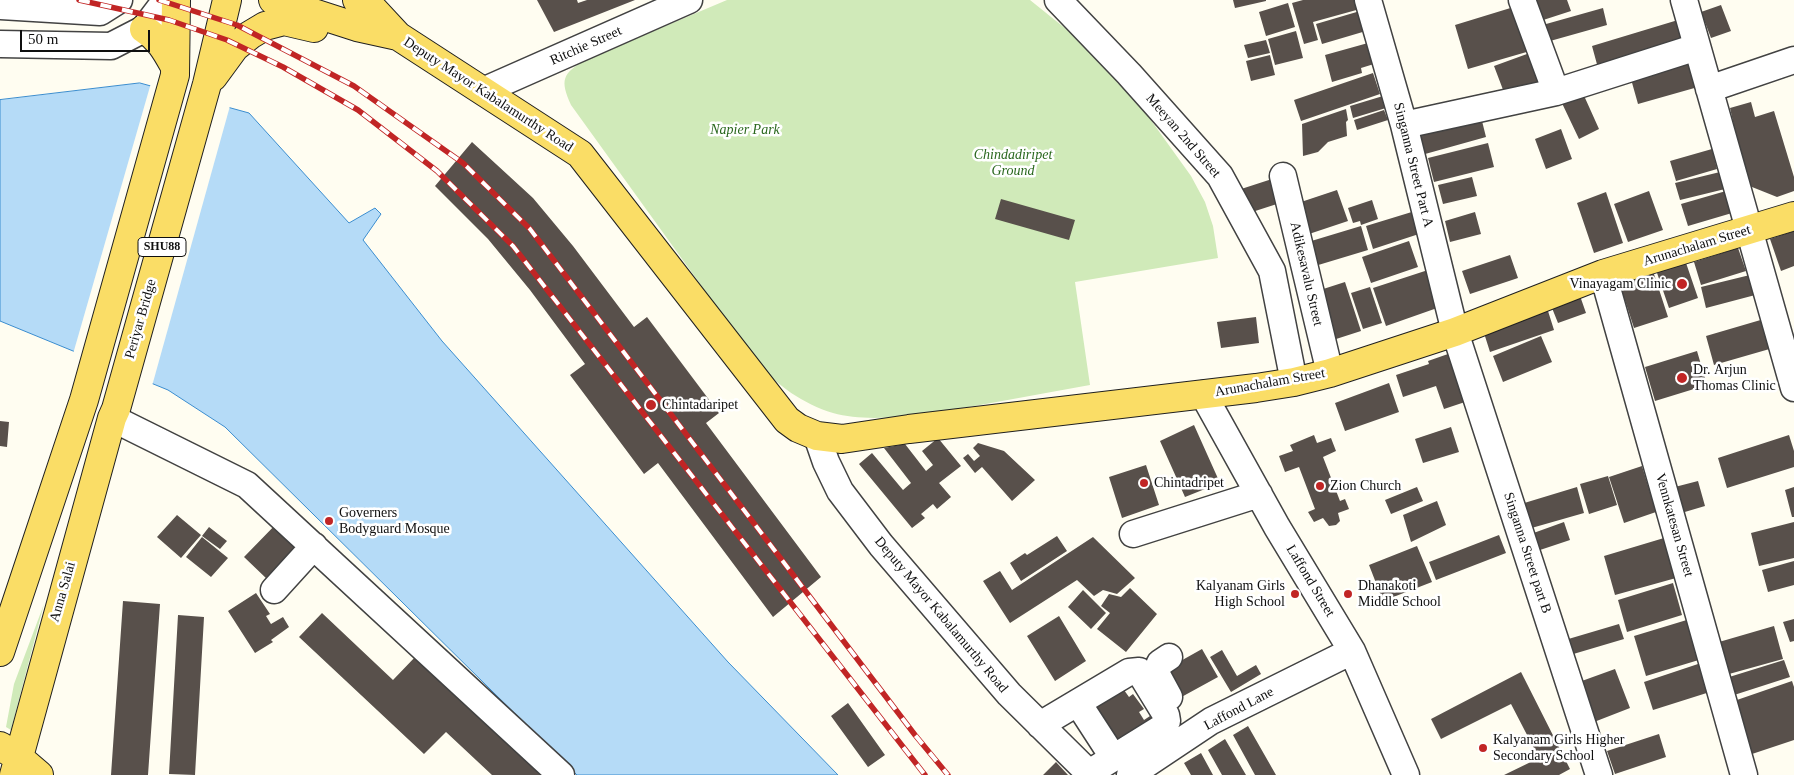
<!DOCTYPE html>
<html>
<head>
<meta charset="utf-8">
<style>
  body { margin:0 }
  #map { position:relative; width:1794px; height:775px; overflow:hidden; background:#fffdf1; font-family:"Times New Roman",serif }
  canvas { display:block }
  .scale { position:absolute; left:20px; top:30px; width:130px; height:22px; box-sizing:border-box; border:2px solid #0f0f0f; border-top:0; padding-left:6px; font-size:15px; line-height:18px; white-space:nowrap; color:#0f0f0f; -webkit-text-stroke:4px #fff; paint-order:stroke }
</style>
</head>
<body>
<div id="map">
<canvas width="1794" height="775"></canvas>
<div class="scale">50 m</div>
</div>
<script>
const g = document.querySelector('canvas').getContext('2d');
g.lineJoin = 'round';
function paint(path, color) {
  g.fillStyle = color;
  g.fill(path, 'evenodd');
}
function trace(path, color, width, dash) {
  g.strokeStyle = color;
  g.lineWidth = width;
  g.lineCap = dash ? 'butt' : 'round';
  g.setLineDash(dash || []);
  g.stroke(path);
}
function write(font, color, halo, rows, align = 'center') {
  g.font = font + ' "Times New Roman",serif';
  g.lineWidth = 5;
  g.setLineDash([]);
  g.textBaseline = 'middle';
  g.strokeStyle = halo;
  g.fillStyle = color;
  for (const [text, x, y, turn = 0] of rows) {
    g.save();
    g.translate(x, y);
    g.rotate((+turn || 0) * Math.PI / 180);
    g.textAlign = isNaN(turn) ? turn : align;
    if (halo) g.strokeText(text, 0, 0);
    g.fillText(text, 0, 0);
    g.restore();
  }
}
paint(new Path2D(`
  M727 0H1030L1076 37 1140 105 1191 176 1205 202 1213 226 1218 258 1075 282 1090 385C1053 392 1017 398 980 405 937 412 875 425 833 413 803 404 777 385 757 363L571 105C560 80 562 74 585 60Z
  M44 604 11 730 6 727 14 684Z`), '#d0eab9');
const water = new Path2D(`
  M140 83 249 113 349 223 375 208 381 214 363 240 442 341 728 662 838 775H577L225 427 168 390 0 321V100Z`);
paint(water, '#b5dbf7');
trace(water, '#3b8dcf', 1);
paint(new Path2D(`
  M151 83 230 106 152 386 73 354Z`), '#fffdf1');
paint(new Path2D(`
  M537 0H577L578 3 587 0H635L554 32Z
  M1233 0H1266V1L1235 8Z
  M1303 0H1357L1360 9 1313 22 1318 40 1304 44 1292 3Z
  M1526 0H1567L1571 11 1534 23Z
  M1288 3 1295 27 1266 36 1259 12Z
  M1721 5 1731 31 1711 38 1701 12Z
  M1517 6 1530 51 1468 69 1455 25Z
  M1603 8 1607 25 1543 43 1539 26Z
  M1360 11 1366 31 1322 44 1316 24Z
  M1678 20 1684 42 1598 68 1592 46Z
  M1296 31 1303 58 1275 65 1268 39Z
  M1266 40 1270 53 1248 58 1244 45Z
  M1368 43 1374 64 1361 68 1362 73 1332 82 1325 55Z
  M1538 50 1548 79 1505 95 1494 66Z
  M1270 55 1275 75 1251 81 1246 61Z
  M1688 55 1698 87 1638 104 1629 72Z
  M1373 73 1380 94 1301 121 1294 100Z
  M1581 89 1599 129 1579 139 1560 99Z
  M1383 96 1386 108 1353 118 1350 106Z
  M1751 102 1755 117 1774 111 1794 177V191L1777 197 1747 185 1730 108Z
  M1346 109 1348 120 1346 122 1347 136 1328 142 1318 152 1303 156 1302 124Z
  M1384 110 1388 120 1357 130 1354 120Z
  M1480 113 1486 137 1418 156 1412 131Z
  M1561 129 1572 159 1546 169 1535 139Z
  M472 142 533 198 573 246 634 327 647 317 719 413 706 423 821 577 773 617 658 463 644 474 570 375 585 364 530 290 488 239 435 186Z
  M1488 143 1494 167 1434 182 1428 158Z
  M1712 149 1717 169 1676 181 1670 161Z
  M1720 172 1725 189 1680 200 1675 183Z
  M1472 177 1477 196 1443 204 1438 185Z
  M1272 179 1280 203 1249 213 1235 191Z
  M1337 190 1348 221 1306 235 1295 204Z
  M1649 191 1663 230 1628 242 1614 204Z
  M1726 191 1732 213 1688 226 1681 204Z
  M1606 192 1623 243 1594 253 1577 203Z
  M1001 199 1075 220 1069 240 995 219Z
  M1372 200 1378 219 1361 225 1360 221 1353 223 1348 208Z
  M1415 211 1422 233 1373 249 1366 226Z
  M1475 212 1481 234 1450 242 1445 221Z
  M1361 226 1368 250 1315 266 1308 242Z
  M1794 231V266L1781 271 1770 239Z
  M1409 241 1418 267 1371 283 1362 257Z
  M1738 248 1746 271 1701 285 1694 262Z
  M1510 255 1518 278 1470 294 1462 271Z
  M1685 260 1698 298 1669 308 1656 270Z
  M1428 270 1440 307 1386 326 1373 288Z
  M1653 271 1668 317 1634 328 1619 282Z
  M1754 274 1759 294 1706 308 1701 287Z
  M1345 282 1361 331 1333 340 1317 291Z
  M1370 287 1382 323 1363 329 1351 293Z
  M1579 293 1586 313 1558 323 1550 303Z
  M1548 311 1554 330 1490 352 1484 333Z
  M1256 317 1259 343 1221 348 1217 322Z
  M1764 319 1773 348 1714 365 1706 336Z
  M1541 336 1552 362 1503 382 1493 356Z
  M1697 351 1707 385 1655 401 1645 367Z
  M1448 354 1465 402 1444 409 1436 386 1403 397 1396 375 1429 364 1428 361Z
  M1389 383 1399 412 1345 431 1335 403Z
  M0 421 9 422 7 447 0 446Z
  M1194 425 1220 483 1185 497 1160 441Z
  M1451 427 1459 452 1423 463 1415 439Z
  M1314 435 1317 443 1331 438 1336 451 1323 457 1340 501 1345 499 1349 509 1338 513 1340 521 1336 525 1329 526 1323 518 1314 522 1308 512 1315 509 1299 467 1285 472 1279 456 1293 451 1290 445Z
  M1789 435 1794 451V467L1727 488 1718 458Z
  M938 438 961 466 939 483 951 497 937 509 933 504 921 514 925 518 912 528 859 464 872 453 903 490 911 483 884 448 905 444 926 471 933 465 922 451Z
  M978 443 1004 451 1035 480 1012 501 982 467 975 473 963 458 968 454 974 461 980 456 973 448Z
  M1146 465 1159 505 1122 518 1109 477Z
  M1642 466 1656 512 1624 523 1609 477Z
  M1608 476 1617 505 1589 514 1580 484Z
  M1698 481 1705 506 1678 514 1671 488Z
  M1417 487 1423 501 1391 514 1385 500Z
  M1577 487 1584 513 1528 529 1521 504Z
  M1794 487V517H1792L1785 490Z
  M1437 501 1446 525 1411 542 1403 515Z
  M177 515 201 535 181 558 157 537Z
  M281 519 306 543 268 580 244 557Z
  M1564 522 1570 540 1534 552 1528 535Z
  M1794 522V558L1759 566 1751 533Z
  M209 527 227 541 220 549 202 536Z
  M1499 535 1506 553 1436 580 1429 562Z
  M1057 536 1067 551 1021 581 1010 563 1025 553 1027 555Z
  M202 537 228 558 211 577 186 557Z
  M1093 537 1135 578 1117 594 1103 590 1094 596 1077 580 1010 623 983 581 1000 571 1012 590Z
  M1664 538 1676 578 1615 595 1604 556Z
  M1417 546 1432 582 1383 601 1369 565Z
  M1794 561V585L1768 592 1762 570Z
  M1673 583 1682 615 1627 632 1618 600Z
  M1130 588 1157 614 1126 652 1097 629 1110 613 1101 606 1109 594 1121 597Z
  M1083 590 1106 613 1091 629 1068 607Z
  M256 593 270 614 266 616 271 624 283 617 289 627 271 640 273 642 255 653 228 611Z
  M123 601 160 604 148 775H111Z
  M322 613 393 680 417 655 545 775H492L446 732 424 754 299 637Z
  M178 615 204 617 195 775 169 774Z
  M1059 616 1086 661 1055 681 1027 636Z
  M1690 619 1702 659 1646 676 1634 636Z
  M1794 619V641L1790 642 1783 622Z
  M1619 624 1624 639 1570 655 1565 640Z
  M1774 626 1783 659 1729 674 1719 642Z
  M1202 649 1218 677 1176 700 1161 672Z
  M1222 650 1237 676 1256 665 1261 674 1231 692 1210 657Z
  M1784 660 1790 677 1731 696 1726 678Z
  M1704 662 1713 691 1653 710 1644 682Z
  M1615 669 1630 708 1594 722 1579 682Z
  M1521 672 1570 769 1559 775H1504L1539 758 1511 704 1441 739 1431 719Z
  M1792 681 1794 687V740L1752 754 1734 701Z
  M1124 690 1129 697 1133 694 1144 709 1139 712 1144 720 1150 716 1157 726 1116 755 1082 706Z
  M848 703 885 755 868 767 831 716Z
  M1248 726 1276 775H1255L1233 735Z
  M1659 734 1666 757 1615 774 1607 751Z
  M1225 739 1246 775H1222L1208 750Z
  M1201 753 1213 775H1191L1184 763Z
  M1056 762 1068 775H1043Z`), '#58504b');
const minor = new Path2D(`
  M1058 0 1129 74 1220 176 1272 271 1294 382
  M1368 0 1404 125 1455 332 1599 775
  M1522 0 1556 92
  M1684 0 1794 388
  M0 6 100 12 119 0
  M0 44 111 46 144 29 166 0
  M1709 89 1794 60
  M483 91 689 0
  M1404 125 1556 92 1697 47
  M1283 176 1330 373
  M1603 274 1744 775
  M1203 394 1277 527 1352 651 1406 775
  M112 418 247 485 561 775
  M817 436 826 462 840 491 881 545 1009 694 1091 775
  M1133 534 1259 494
  M274 590 314 546
  M1169 697 1156 673 1160 663 1169 657
  M1078 703 1113 757
  M1040 725 1129 672 1139 671 1166 715 1167 721 1163 727 1089 773
  M1130 775 1211 721 1352 651`);
const major = new Path2D(`
  M273 0 357 27 398 36 580 154 787 420 798 428 817 436 842 439 909 429 1256 388 1294 382 1330 373 1455 332 1603 274 1794 216
  M357 0 372 8 398 36
  M144 29C160 39 166 51 175 67
  M213 77 235 47 250 35 265 26 284 21 314 28
  M0 652 84 400 175 75 176 0
  M0 746 18 757 39 775
  M14 775 112 418 116 409 207 84 227 0`);
trace(minor, '#424242', 29);
trace(major, '#202020', 30);
trace(minor, '#fff', 26);
trace(major, '#fadd66', 28);
const rail = new Path2D(`
  M79 0 169 20 227 40 283 67 358 110 437 171 513 246 925 775
  M159 0 237 25 354 86 463 163 530 229 915 735 948 775`);
trace(rail, '#c12525', 5.5);
trace(rail, '#fff', 4, [11]);
for (const [x, y, r, color] of [
  [1682,284,6,"#c12525"],
  [1682,378,6,"#c12525"],
  [651,405,6,"#c12525"],
  [1144,483,5,"#c12525"],
  [1320,486,5,"#c12525"],
  [329,521,5,"#c12525"],
  [1295,594,5,"#c12525"],
  [1348,594,5,"#c12525"],
  [1483,748,5,"#c12525"]
]) {
  const dot = new Path2D();
  dot.arc(x, y, r, 0, 2 * Math.PI);
  g.fillStyle = color;
  g.fill(dot);
  trace(dot, '#fff', 2);
}
for (const [x, y, w] of [
  [162,247,48]
]) {
  const box = new Path2D();
  box.roundRect(x - w / 2, y - 9.5, w, 19, 4);
  g.fillStyle = '#fff';
  g.fill(box);
  trace(box, '#0f0f0f', 1);
}
write('bold 12px', '#0f0f0f', null, [
  ["SHU88",162,247]
]);
write('14px', '#0f0f0f', '#fff', [
  ["Ritchie Street",586,46,-24],
  ["Deputy Mayor Kabalamurthy Road",488,95,33],
  ["Meeyan 2nd Street",1183,136,49],
  ["Singanna Street Part A",1413,165,76],
  ["Arunachalam Street",1697,246,-17],
  ["Adikesavalu Street",1306,274,77],
  ["Periyar Bridge",141,319,-74],
  ["Arunachalam Street",1270,383,-10],
  ["Vennkatesan Street",1674,525,74],
  ["Singanna Street part B",1527,553,72],
  ["Laffond Street",1310,581,59],
  ["Anna Salai",63,592,-74],
  ["Deputy Mayor Kabalamurthy Road",941,615,50],
  ["Laffond Lane",1239,709,-28]
]);
write('italic 14px', '#2a681e', '#fff', [
  ["Napier Park",745,130],
  ["Chindadiripet",1013,155],
  ["Ground",1013,171]
]);
write('14px', '#0f0f0f', '#fff', [
  ["Vinayagam Clinic",1671,284,"right"],
  ["Dr. Arjun",1693,370],
  ["Thomas Clinic",1693,386],
  ["Chintadaripet",662,405],
  ["Chintadripet",1154,483],
  ["Zion Church",1330,486],
  ["Governers",339,513],
  ["Bodyguard Mosque",339,529],
  ["Kalyanam Girls",1285,586,"right"],
  ["High School",1285,602,"right"],
  ["Dhanakoti",1358,586],
  ["Middle School",1358,602],
  ["Kalyanam Girls Higher",1493,740],
  ["Secondary School",1493,756]
], 'left');
</script>
</body>
</html>
